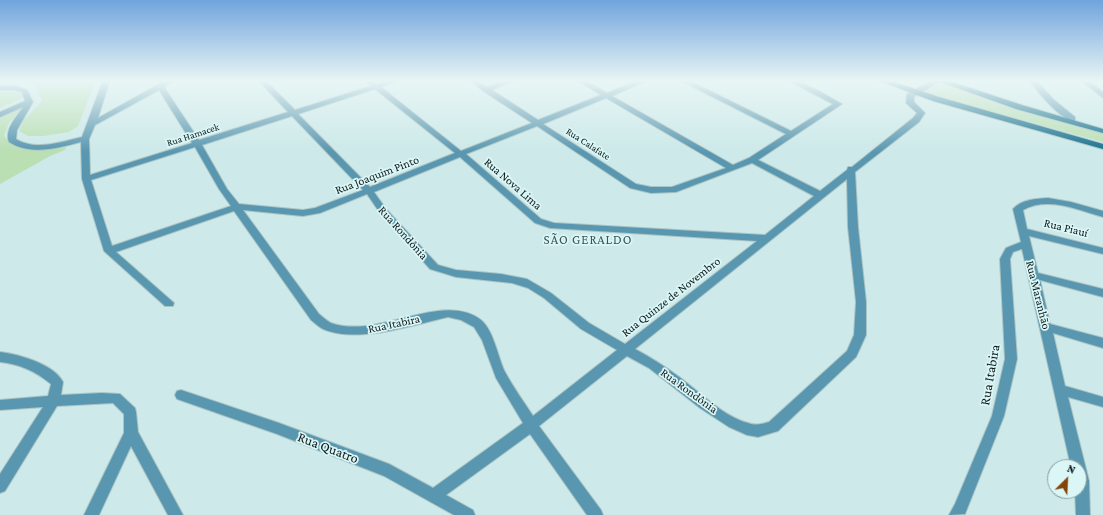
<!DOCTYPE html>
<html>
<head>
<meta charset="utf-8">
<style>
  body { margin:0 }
  #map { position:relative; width:1103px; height:515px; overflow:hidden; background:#cde9e9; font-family:"Crimson Pro",serif }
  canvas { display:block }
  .north { position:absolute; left:1047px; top:459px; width:40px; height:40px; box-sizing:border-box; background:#daf6f7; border:1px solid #899e9e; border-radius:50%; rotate:24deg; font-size:11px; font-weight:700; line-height:16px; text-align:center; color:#0f1919 }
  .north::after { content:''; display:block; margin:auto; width:14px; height:18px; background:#834408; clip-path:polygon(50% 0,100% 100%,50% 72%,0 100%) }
</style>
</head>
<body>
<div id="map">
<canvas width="1103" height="515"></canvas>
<div class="north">N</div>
</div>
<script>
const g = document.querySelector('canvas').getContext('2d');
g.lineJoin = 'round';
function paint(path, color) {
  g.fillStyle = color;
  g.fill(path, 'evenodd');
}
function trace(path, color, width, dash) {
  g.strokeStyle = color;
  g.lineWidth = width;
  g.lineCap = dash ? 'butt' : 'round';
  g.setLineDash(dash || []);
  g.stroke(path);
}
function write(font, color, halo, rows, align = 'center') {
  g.font = font + ' "Crimson Pro",serif';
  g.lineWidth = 3.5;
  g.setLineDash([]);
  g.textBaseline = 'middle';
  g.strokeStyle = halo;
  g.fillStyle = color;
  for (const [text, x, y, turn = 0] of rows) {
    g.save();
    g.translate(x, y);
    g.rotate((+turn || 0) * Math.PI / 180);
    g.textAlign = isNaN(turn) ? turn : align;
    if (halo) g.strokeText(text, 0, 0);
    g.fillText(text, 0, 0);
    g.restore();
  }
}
paint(new Path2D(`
  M16 80H96L78 126 69 132 43 136H28L19 131 23 121 42 101 35 85Z
  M942 83 1103 132V142L920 92Z
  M0 90 19 91 24 97 0 108Z
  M26 104 9 123 4 136C23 154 41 150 66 147L65 150 50 156 0 184V118L9 112Z`), '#b9dfb3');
const street = new Path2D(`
  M103 80H110L98 118 166 80H175L164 87 199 140 288 112 258 80H265L295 110 371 86 365 80H373L377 84 389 80H400L381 87 461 151 532 123 483 91 469 80H477L487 87 505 80H515L492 90 538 120 601 95 576 80H585L607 93 639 80H649L612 96 733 165 749 158 786 134 679 80H688L791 131 833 104 787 80H796L821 92 842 104 758 160 820 191 847 170 848 167H852L913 118 917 113 906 103 907 94 933 80H942L914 97V102L925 113 919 122 855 172 858 227 866 302V335L856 357 778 431 758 437 747 435 729 427 700 408 649 368 627 356 539 426 601 510 603 515H587L530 434 446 495 473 510 475 515H454L384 476 277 434 177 399 175 395 177 391 181 390 279 423 389 464 433 488 523 423 496 378 482 340 474 327 461 320 448 317C413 325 357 344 323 329 319 327 315 323 311 320L234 211 116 252 174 303 173 306H165L104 251 82 179 81 142C58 148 31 156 9 142 4 129 17 117 23 107L0 117V112L25 101 22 92 15 90H0V86H16L27 90 33 102 17 130 16 139C35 151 61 142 82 137ZM375 89 455 153 370 187 298 114ZM159 90 192 143 90 175 89 139 95 125ZM606 98 726 168 672 187H651L636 184 543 124ZM292 116 363 190 315 208 303 210 239 204 227 189 202 145ZM537 126 630 188 651 193 676 192 752 163 814 196 765 235 554 223 541 219 466 154ZM195 147 219 189 231 206 112 246 91 180ZM460 157 535 223 550 228 757 241 625 344 589 323 551 293 527 279 501 274 456 270 438 265 386 209 374 192ZM847 179 848 227 856 302 854 335 847 351 769 422C762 424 756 426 748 423 725 417 701 394 682 379 667 368 652 358 635 349ZM367 194 380 213 430 269 456 277 512 283 528 288 544 298 581 329 617 350 533 416C524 402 513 387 505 372 498 358 494 331 481 320 443 290 378 340 331 323 327 321 323 317 319 314L243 210 303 216 320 213Z
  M1029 80H1036L1053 99 1075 117V121C1063 123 1036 90 1029 80Z
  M1080 80H1088L1103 92V98Z
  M1048 198 1071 202 1103 211V217C1078 210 1048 196 1023 210L1027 229 1103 248V254L1029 236 1038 273 1103 289V297L1040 280 1050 324 1103 338V348L1053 333 1065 386 1103 397V407L1068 397 1089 481 1090 515H1076L1075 491H1079V467H1071L1022 249 1013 252 1010 259 1017 359 1004 416 965 514 949 515 955 504 992 416 1005 359 1000 259 1006 248 1021 242 1013 209C1022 199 1036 199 1048 198Z
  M0 352C18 354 54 364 63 382L61 395 102 393 120 394 135 408 136 412 138 432 183 515H168L131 446 99 515H84L124 433V414L113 403 57 406 5 491 0 493V474L43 407 0 410V400L48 396 51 384C35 371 20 364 0 362Z`);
const secondary = new Path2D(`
  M877 80H888L939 97 1103 144V149L933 101Z
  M935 80H946L1022 105 1103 129V133L1016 109Z`);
trace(street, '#abc4c4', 2);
trace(secondary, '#abc4c4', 2);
paint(street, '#5997b0');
paint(secondary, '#166f8d');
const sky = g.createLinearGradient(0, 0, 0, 152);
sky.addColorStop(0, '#70a4dc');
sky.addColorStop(0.53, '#e8f5f5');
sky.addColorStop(1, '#e8f5f500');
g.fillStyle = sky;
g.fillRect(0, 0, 1103, 152);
write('10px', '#0f1919', '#daf6f7', [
  ["Rua Hamacek",193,135,-18],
  ["Rua Calafate",588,144,33]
]);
write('12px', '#0f1919', '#daf6f7', [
  ["Rua Joaquim Pinto",377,175,-21],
  ["Rua Nova Lima",513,184,41],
  ["Rua Piauí",1066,228,14],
  ["Rua Rondônia",403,233,48],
  ["Rua Maranhão",1038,295,76],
  ["Rua Quinze de Novembro",671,297,-38],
  ["Rua Itabira",394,324,-12],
  ["Rua Rondônia",689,391,36]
]);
g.letterSpacing = '1px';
write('13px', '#3d5556', '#daf6f7', [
  ["SÃO GERALDO",588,240]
]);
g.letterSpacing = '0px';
write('14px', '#0f1919', '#daf6f7', [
  ["Rua Itabira",990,375,-80],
  ["Rua Quatro",328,448,21]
]);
</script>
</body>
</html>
